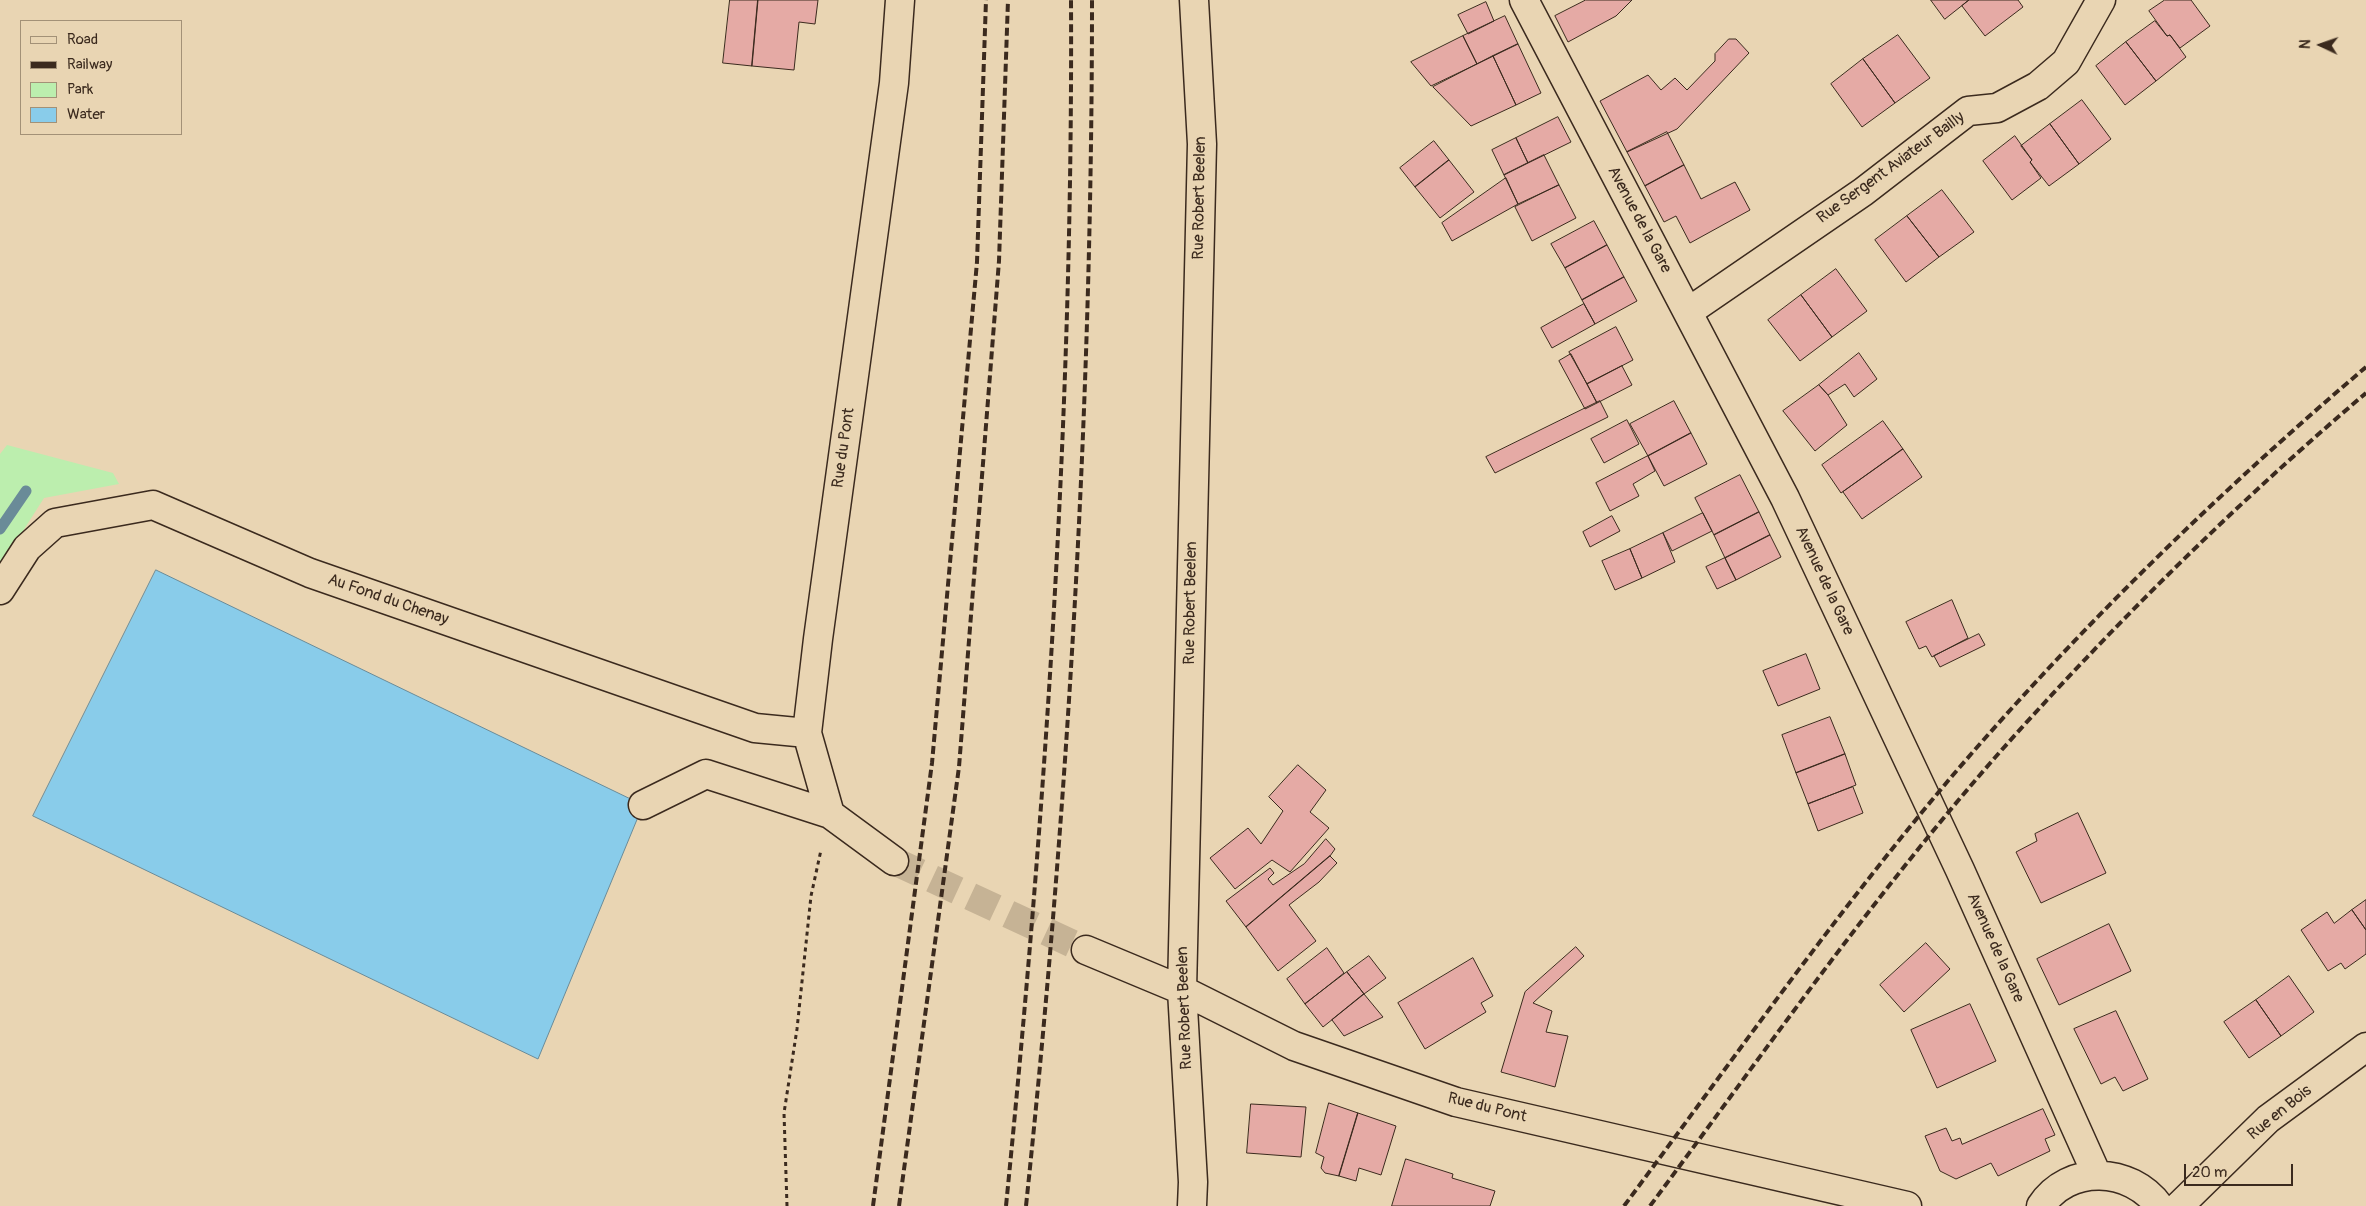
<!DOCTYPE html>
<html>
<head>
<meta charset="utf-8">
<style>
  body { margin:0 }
  #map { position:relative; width:2366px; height:1206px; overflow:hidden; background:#e9d5b3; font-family:Pangolin,sans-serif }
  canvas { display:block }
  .legend { position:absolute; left:20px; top:20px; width:162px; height:115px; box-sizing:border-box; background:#e9d5b3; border:1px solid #a39177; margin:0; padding:6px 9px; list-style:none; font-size:15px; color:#3b2a1e }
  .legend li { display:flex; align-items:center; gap:10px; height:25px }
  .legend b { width:25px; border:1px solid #a39177 }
  .north { position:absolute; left:2296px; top:20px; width:50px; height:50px; -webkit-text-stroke:4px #e9d5b3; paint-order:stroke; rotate:273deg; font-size:14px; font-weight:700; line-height:20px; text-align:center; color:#3b2a1e }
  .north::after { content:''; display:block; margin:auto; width:18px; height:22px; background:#3b2a1e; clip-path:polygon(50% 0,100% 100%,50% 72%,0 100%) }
  .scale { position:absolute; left:2184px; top:1164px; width:109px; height:22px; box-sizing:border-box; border:2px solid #3b2a1e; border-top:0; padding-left:6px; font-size:15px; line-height:18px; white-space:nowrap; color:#3b2a1e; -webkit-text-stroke:4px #e9d5b3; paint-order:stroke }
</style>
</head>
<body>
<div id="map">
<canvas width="2366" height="1206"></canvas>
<ul class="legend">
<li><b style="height:6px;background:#e9d5b3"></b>Road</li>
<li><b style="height:6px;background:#3b2a1e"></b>Railway</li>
<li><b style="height:14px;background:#bceeae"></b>Park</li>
<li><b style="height:14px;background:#89ccea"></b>Water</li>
</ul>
<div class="north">N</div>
<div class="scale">20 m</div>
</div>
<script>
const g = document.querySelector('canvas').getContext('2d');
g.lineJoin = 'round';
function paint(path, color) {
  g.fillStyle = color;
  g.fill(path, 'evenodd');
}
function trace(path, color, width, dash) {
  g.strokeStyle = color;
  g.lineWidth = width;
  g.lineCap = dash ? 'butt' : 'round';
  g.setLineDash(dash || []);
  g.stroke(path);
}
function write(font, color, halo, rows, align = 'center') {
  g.font = font + ' Pangolin,sans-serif';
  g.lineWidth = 4;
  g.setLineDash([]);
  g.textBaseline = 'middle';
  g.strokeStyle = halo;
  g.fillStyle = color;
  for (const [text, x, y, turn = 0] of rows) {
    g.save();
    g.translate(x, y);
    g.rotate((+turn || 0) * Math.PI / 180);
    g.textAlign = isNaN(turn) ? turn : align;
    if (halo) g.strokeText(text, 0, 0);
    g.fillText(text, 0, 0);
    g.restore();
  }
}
paint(new Path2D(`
  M7 445 113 473 119 484 44 498 0 567V454Z`), '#bceeae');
const water = new Path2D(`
  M156 570 643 805 538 1059 33 816Z`);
paint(water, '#89ccea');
trace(water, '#6a8b98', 1);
trace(new Path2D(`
  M0 529 26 491`), '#6a8b98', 11);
const building = new Path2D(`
  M730 0H758L752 66 723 63Z
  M758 0H818L815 24 799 22 794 70 752 66Z
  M1586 0H1632L1616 16 1568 42 1555 16Z
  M1931 0H1969L1945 19Z
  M1969 0H2018L2023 7 1985 36 1962 6Z
  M2165 0H2191L2210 26 2180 48 2170 35 2167 36 2149 11Z
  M1486 2 1494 21 1468 34 1458 15Z
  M1505 16 1518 44 1477 64 1463 36Z
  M2155 21 2167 36 2170 35 2186 57 2156 81 2126 42Z
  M1898 35 1930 78 1895 103 1863 59Z
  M1463 36 1477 64 1431 86 1411 62Z
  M1729 39H1736L1749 53 1677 129 1627 152 1600 101 1648 75 1661 90 1675 78 1687 90 1715 61V54Z
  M2126 42 2156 81 2125 105 2096 66Z
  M1518 44 1541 93 1516 105 1493 56Z
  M1493 56 1516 105 1471 126 1433 87Z
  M1863 59 1895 103 1862 127 1831 84Z
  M2082 100 2111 139 2079 164 2050 124Z
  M1558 117 1571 142 1528 163 1516 138Z
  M2050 124 2079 164 2049 186 2030 162 2032 160 2021 146Z
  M1667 132 1684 165 1645 186 1627 152Z
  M2015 136 2032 160 2030 162 2041 178 2012 200 1983 161Z
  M1516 138 1528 163 1504 175 1492 150Z
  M1434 141 1449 160 1415 187 1400 168Z
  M1544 155 1559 185 1518 204 1504 175Z
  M1449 160 1474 192 1440 218 1415 187Z
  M1684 165 1701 199 1735 182 1750 210 1690 243 1676 216 1664 222 1645 186Z
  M1506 178 1518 204 1452 241 1442 223Z
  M1559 185 1576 218 1532 241 1515 207Z
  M1942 190 1974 232 1939 257 1907 216Z
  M1907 216 1939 257 1906 282 1875 240Z
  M1594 221 1607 245 1565 268 1551 244Z
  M1607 245 1624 277 1582 300 1565 268Z
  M1836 269 1867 311 1832 337 1801 295Z
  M1624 277 1637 301 1595 324 1582 300Z
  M1801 295 1832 337 1800 361 1768 320Z
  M1584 304 1595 324 1552 348 1541 328Z
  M1616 327 1633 360 1587 384 1569 352Z
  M1859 353 1877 379 1854 397 1845 384 1828 395 1819 385Z
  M1571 354 1597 403 1585 409 1559 361Z
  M1622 366 1632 385 1597 403 1587 384Z
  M1819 385 1828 395 1847 425 1815 451 1783 411Z
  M1600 401 1608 417 1495 473 1486 457Z
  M1674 401 1691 433 1648 456 1630 424Z
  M1627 420 1639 444 1604 463 1591 439Z
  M1883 421 1903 449 1841 493 1822 465Z
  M1691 433 1707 464 1664 486 1648 456Z
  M1903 449 1922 477 1862 519 1843 492Z
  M1648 456 1655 471 1633 484 1639 496 1610 511 1596 483Z
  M1740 475 1759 512 1714 535 1695 498Z
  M1759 512 1770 535 1725 558 1714 535Z
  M1703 513 1712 531 1672 551 1663 533Z
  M1612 516 1620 531 1590 547 1583 532Z
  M1663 533 1675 562 1642 578 1630 549Z
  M1770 535 1781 557 1736 580 1725 558Z
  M1630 549 1642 578 1615 590 1602 561Z
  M1725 558 1736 580 1717 589 1706 567Z
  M1952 600 1968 638 1932 657 1926 646 1919 649 1906 622Z
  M1979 634 1985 645 1940 667 1934 656Z
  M1806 654 1820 689 1778 706 1763 671Z
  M1830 717 1845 754 1796 773 1782 735Z
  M1845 754 1856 785 1808 804 1796 773Z
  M1298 765 1326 790 1310 812 1329 828 1290 872 1272 860 1235 889 1210 858 1248 828 1261 844 1283 811 1269 797Z
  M1853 787 1863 813 1818 831 1808 804Z
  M2078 813 2106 873 2041 903 2016 852 2037 841 2035 834Z
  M1326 839 1335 849 1330 856 1246 927 1226 901 1270 868 1274 873 1268 879 1273 885 1304 864Z
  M1330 856 1337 863 1319 882 1289 905 1316 941 1278 971 1246 927Z
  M2366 900V930L2352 910Z
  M2352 910 2366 930V954L2345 969 2341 963 2328 971 2301 930 2327 912 2334 923Z
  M2109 924 2131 971 2059 1005 2037 959Z
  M1926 943 1950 969 1904 1012 1880 985Z
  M1576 947 1584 956 1533 1003 1552 1011 1546 1032 1568 1036 1555 1087 1501 1072 1525 992Z
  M1327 948 1344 973 1305 1004 1287 979Z
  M1369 956 1386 978 1364 994 1347 972Z
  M1473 958 1493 996 1481 1003 1486 1012 1425 1049 1398 1003Z
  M1347 972 1364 994 1323 1027 1305 1004Z
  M2289 976 2314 1012 2281 1036 2256 1000Z
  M1364 994 1383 1017 1344 1036 1332 1020Z
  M2256 1000 2281 1036 2249 1058 2224 1022Z
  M1970 1004 1996 1061 1937 1088 1911 1030Z
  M2116 1011 2148 1079 2123 1091 2115 1077 2101 1084 2074 1029Z
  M1329 1103 1358 1113 1339 1176 1325 1173 1321 1168 1324 1157 1316 1153Z
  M1251 1104 1306 1107 1301 1157 1247 1153Z
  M2043 1109 2055 1135 2045 1139 2050 1151 1998 1176 1991 1163 1956 1179 1940 1171 1925 1136 1946 1128 1952 1141 1960 1138 1962 1144Z
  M1358 1113 1396 1126 1381 1175 1359 1168 1356 1181 1339 1176Z
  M1406 1159 1453 1174 1452 1178 1495 1191 1490 1206H1392Z`);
paint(building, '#e5aaa5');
trace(building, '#3b2a1e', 1);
trace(new Path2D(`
  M894 861 1086 950`), '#c6b395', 28, [28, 14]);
const minor = new Path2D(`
  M1524 0 1785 498 1960 870 2097 1175
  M1688 312 1863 192 1968 111 1997 108 2038 86 2066 62 2101 0
  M0 590 27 548 55 523 153 505 310 573 755 728 807 733
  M643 805 706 774 830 814
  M894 861 830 814 807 733 818 639 894 83 900 0
  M1086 950 1182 990 1294 1046 1456 1102 1907 1206
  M1192 1206 1193 1182 1182 990 1202 144 1194 0
  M2041 1206C2068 1164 2131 1167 2159 1206
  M2179 1206 2268 1119 2366 1047`);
trace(minor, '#3b2a1e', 31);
trace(new Path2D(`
  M787 1206 784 1113 797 1029 811 896 821 850`), '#3b2a1e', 3, [4, 4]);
trace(minor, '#e9d5b3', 28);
trace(new Path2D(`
  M873 1206 932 763 977 262 986 0
  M899 1206 959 767 999 261 1008 0
  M1006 1206C1046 805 1073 403 1071 0
  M1026 1206C1068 806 1092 403 1092 0
  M1624 1206C1732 1061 1836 913 1953 775 2079 628 2218 493 2366 367
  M1650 1206C1766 1050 1878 889 2007 744 2119 619 2239 501 2366 393`), '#3b2a1e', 4, [8, 4]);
write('16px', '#3b2a1e', '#e9d5b3', [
  ["Rue Sergent Aviateur Bailly",1891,168,-36],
  ["Rue Robert Beelen",1200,198,-89],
  ["Avenue de la Gare",1639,220,62],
  ["Rue du Pont",844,448,-82],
  ["Avenue de la Gare",1824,581,65],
  ["Au Fond du Chenay",388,600,19],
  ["Rue Robert Beelen",1191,603,-89],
  ["Avenue de la Gare",1995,948,66],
  ["Rue Robert Beelen",1185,1008,-92],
  ["Rue du Pont",1487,1108,14],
  ["Rue en Bois",2280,1113,-39]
]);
</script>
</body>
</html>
